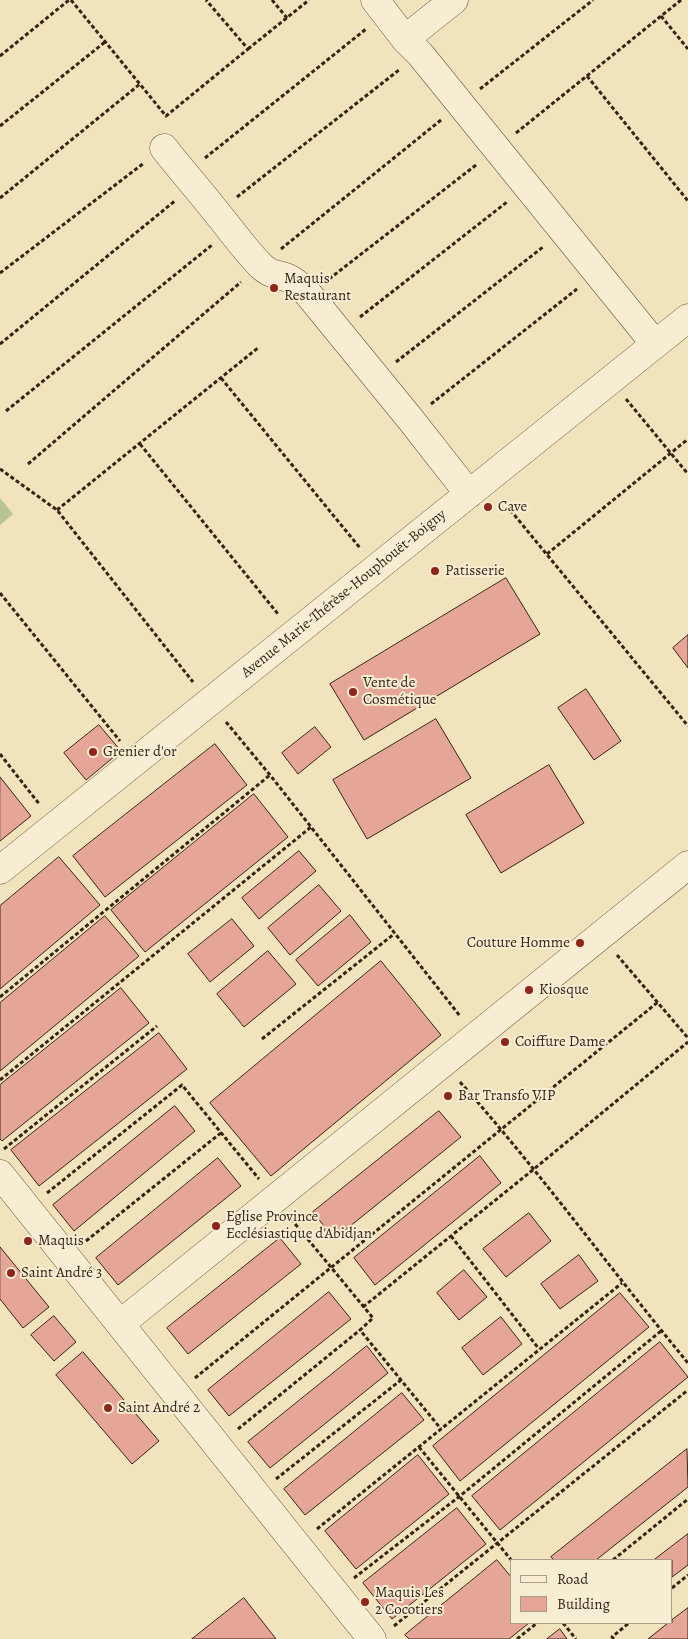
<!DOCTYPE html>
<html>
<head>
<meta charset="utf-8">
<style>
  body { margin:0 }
  #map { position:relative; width:688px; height:1639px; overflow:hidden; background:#f1e3bc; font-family:Alegreya,serif }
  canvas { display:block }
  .legend { position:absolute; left:510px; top:1559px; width:162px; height:65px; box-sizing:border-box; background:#f6edd3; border:1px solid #aa9c87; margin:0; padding:6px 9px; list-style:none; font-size:15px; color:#372315 }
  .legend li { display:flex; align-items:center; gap:10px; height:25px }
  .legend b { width:25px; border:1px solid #aa9c87 }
</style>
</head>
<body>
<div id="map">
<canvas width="688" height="1639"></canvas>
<ul class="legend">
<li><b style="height:6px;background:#f6edd3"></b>Road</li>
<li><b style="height:14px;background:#e6a697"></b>Building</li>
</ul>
</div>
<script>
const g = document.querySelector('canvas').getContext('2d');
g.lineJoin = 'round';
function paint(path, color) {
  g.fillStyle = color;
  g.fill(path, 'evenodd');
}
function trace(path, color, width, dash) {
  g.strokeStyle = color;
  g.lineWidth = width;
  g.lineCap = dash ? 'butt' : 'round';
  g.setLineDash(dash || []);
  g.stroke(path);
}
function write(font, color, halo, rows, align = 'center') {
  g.font = font + ' Alegreya,serif';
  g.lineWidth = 4;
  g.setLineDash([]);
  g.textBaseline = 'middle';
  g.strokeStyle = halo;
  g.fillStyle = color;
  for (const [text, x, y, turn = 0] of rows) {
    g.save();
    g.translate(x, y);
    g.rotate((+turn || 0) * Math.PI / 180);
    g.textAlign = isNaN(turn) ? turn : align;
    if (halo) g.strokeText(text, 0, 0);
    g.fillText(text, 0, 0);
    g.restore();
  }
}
paint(new Path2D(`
  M0 498 13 514 0 525Z`), '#b7c493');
const building = new Path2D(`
  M506 578 540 634 364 740 330 684Z
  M688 635V668L673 648Z
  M586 689 621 741 594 760 558 708Z
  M436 719 471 778 367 839 333 780Z
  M99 725 121 751 86 780 64 753Z
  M315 727 331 747 298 774 282 753Z
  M215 744 247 785 105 897 73 856Z
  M549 765 584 823 501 873 466 815Z
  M0 777 31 816 0 841Z
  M254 794 288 837 145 952 111 910Z
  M299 851 316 871 259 919 242 898Z
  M59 857 100 905 0 989V906Z
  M319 885 341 911 290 955 268 928Z
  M350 915 371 942 318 986 296 960Z
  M105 916 139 956 0 1071V1003Z
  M232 919 254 946 210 982 188 954Z
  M268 951 296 984 244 1027 217 994Z
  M381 961 441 1035 271 1176 210 1103Z
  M121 988 149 1023 2 1141 0 1139V1085Z
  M159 1033 187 1069 39 1186 11 1150Z
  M175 1106 195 1131 74 1231 53 1205Z
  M439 1111 461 1137 334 1239 313 1212Z
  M480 1156 501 1183 375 1285 354 1258Z
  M218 1158 241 1186 118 1285 96 1258Z
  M529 1213 551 1241 506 1277 483 1249Z
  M280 1238 301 1264 188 1354 167 1328Z
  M0 1247 49 1307 23 1328 0 1299Z
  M579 1255 598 1281 560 1309 541 1284Z
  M464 1270 487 1297 459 1320 437 1293Z
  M329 1292 351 1319 229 1416 208 1390Z
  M620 1293 649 1327 460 1481 433 1446Z
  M54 1316 76 1342 54 1361 31 1335Z
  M501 1317 522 1344 483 1375 462 1348Z
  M660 1342 688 1377 500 1530 472 1496Z
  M367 1346 388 1373 270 1468 248 1442Z
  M83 1352 159 1441 132 1464 56 1375Z
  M402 1393 424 1420 305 1515 284 1489Z
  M687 1449 688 1487 596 1560H554L551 1557Z
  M418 1455 449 1494 356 1569 325 1531Z
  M457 1508 486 1544 392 1619 363 1583Z
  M688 1534V1565L672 1577V1560H654Z
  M497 1560 512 1578V1623H529L509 1639H409L405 1635Z
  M244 1598 276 1639H192Z
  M688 1608V1639H648L668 1623H672V1620Z
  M560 1629 567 1639H547Z`);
paint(building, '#e6a697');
trace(building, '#372315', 1);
const minor = new Path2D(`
  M375 0 405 39 420 54 655 344
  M405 39 454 0
  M164 148C181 170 200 191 217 213 232 231 245 250 261 266 272 276 276 273 288 278 297 282 302 288 309 295L411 420 469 494
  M0 870 688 318
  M0 1174 372 1639
  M120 1324 688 865`);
trace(minor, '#66533f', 29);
trace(new Path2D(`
  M71 0 166 116 248 49 206 0
  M272 0 287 18
  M661 16 688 49
  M248 49 309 0
  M0 56 69 0
  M587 76 688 201
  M480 89 593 0
  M0 126 105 42
  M516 133 681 0
  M205 158 366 29
  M237 197 399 70
  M0 198 140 84
  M281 249 441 120
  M0 273 144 163
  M329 279 476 165
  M360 317 507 202
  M0 344 176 200
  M396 362 543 247
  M221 378 360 548
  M626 399 688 474
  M431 404 577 289
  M6 411 212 245
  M140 444 278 614
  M28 464 241 282
  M0 469 57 510 193 682
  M502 500 688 726
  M57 510 259 347
  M547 554 688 439
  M0 593 120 741
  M226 722 270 775 460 1016
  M0 754 40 805
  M617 955 688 1038
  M0 997 270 775
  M262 1039 394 934
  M0 1080 311 827
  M460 1082C540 1172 611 1270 688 1363
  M4 1149 157 1026
  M47 1193 182 1085 259 1179
  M291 1219 373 1318 360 1330 441 1429
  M451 1236 539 1349
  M86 1241 222 1132
  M363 1307 534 1169 688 1042
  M195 1378 658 1002
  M238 1429 360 1330
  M419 1447 512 1561
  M276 1479 401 1380
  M317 1529 622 1283
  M613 1560 688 1499
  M354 1578 460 1496 661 1331
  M672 1588 688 1575
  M563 1623 576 1639
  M394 1626 688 1390
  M517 1639 537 1623
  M614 1639 612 1637 629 1623`), '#372315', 3, [4, 2.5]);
trace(minor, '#f6edd3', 28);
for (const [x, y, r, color] of [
  [274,288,5,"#8f2418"],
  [488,507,5,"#8f2418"],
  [435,571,5,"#8f2418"],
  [353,692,5,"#8f2418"],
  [93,752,5,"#8f2418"],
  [580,943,5,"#8f2418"],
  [529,990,5,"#8f2418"],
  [505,1042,5,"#8f2418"],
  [448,1096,5,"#8f2418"],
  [216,1226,5,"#8f2418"],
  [28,1241,5,"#8f2418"],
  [11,1273,5,"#8f2418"],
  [108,1408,5,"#8f2418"],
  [365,1602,5,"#8f2418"]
]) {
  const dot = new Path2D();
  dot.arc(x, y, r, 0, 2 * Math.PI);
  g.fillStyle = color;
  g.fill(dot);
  trace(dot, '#f6edd3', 2);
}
write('15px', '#372315', '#f6edd3', [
  ["Maquis",284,279],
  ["Restaurant",284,296],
  ["Cave",498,507],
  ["Patisserie",445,571],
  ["Vente de",363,683],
  ["Cosmétique",363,700],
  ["Grenier d'or",103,752],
  ["Couture Homme",570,943,"right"],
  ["Kiosque",539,990],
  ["Coiffure Dame",515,1042],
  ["Bar Transfo VIP",458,1096],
  ["Eglise Province",226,1217],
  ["Ecclésiastique d'Abidjan",226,1234],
  ["Maquis",38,1241],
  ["Saint André 3",21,1273],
  ["Saint André 2",118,1408],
  ["Maquis Les",375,1593],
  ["2 Cocotiers",375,1610]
], 'left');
write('15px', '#372315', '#f6edd3', [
  ["Avenue Marie-Thérèse-Houphouët-Boigny",344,594,-39]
]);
</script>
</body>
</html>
